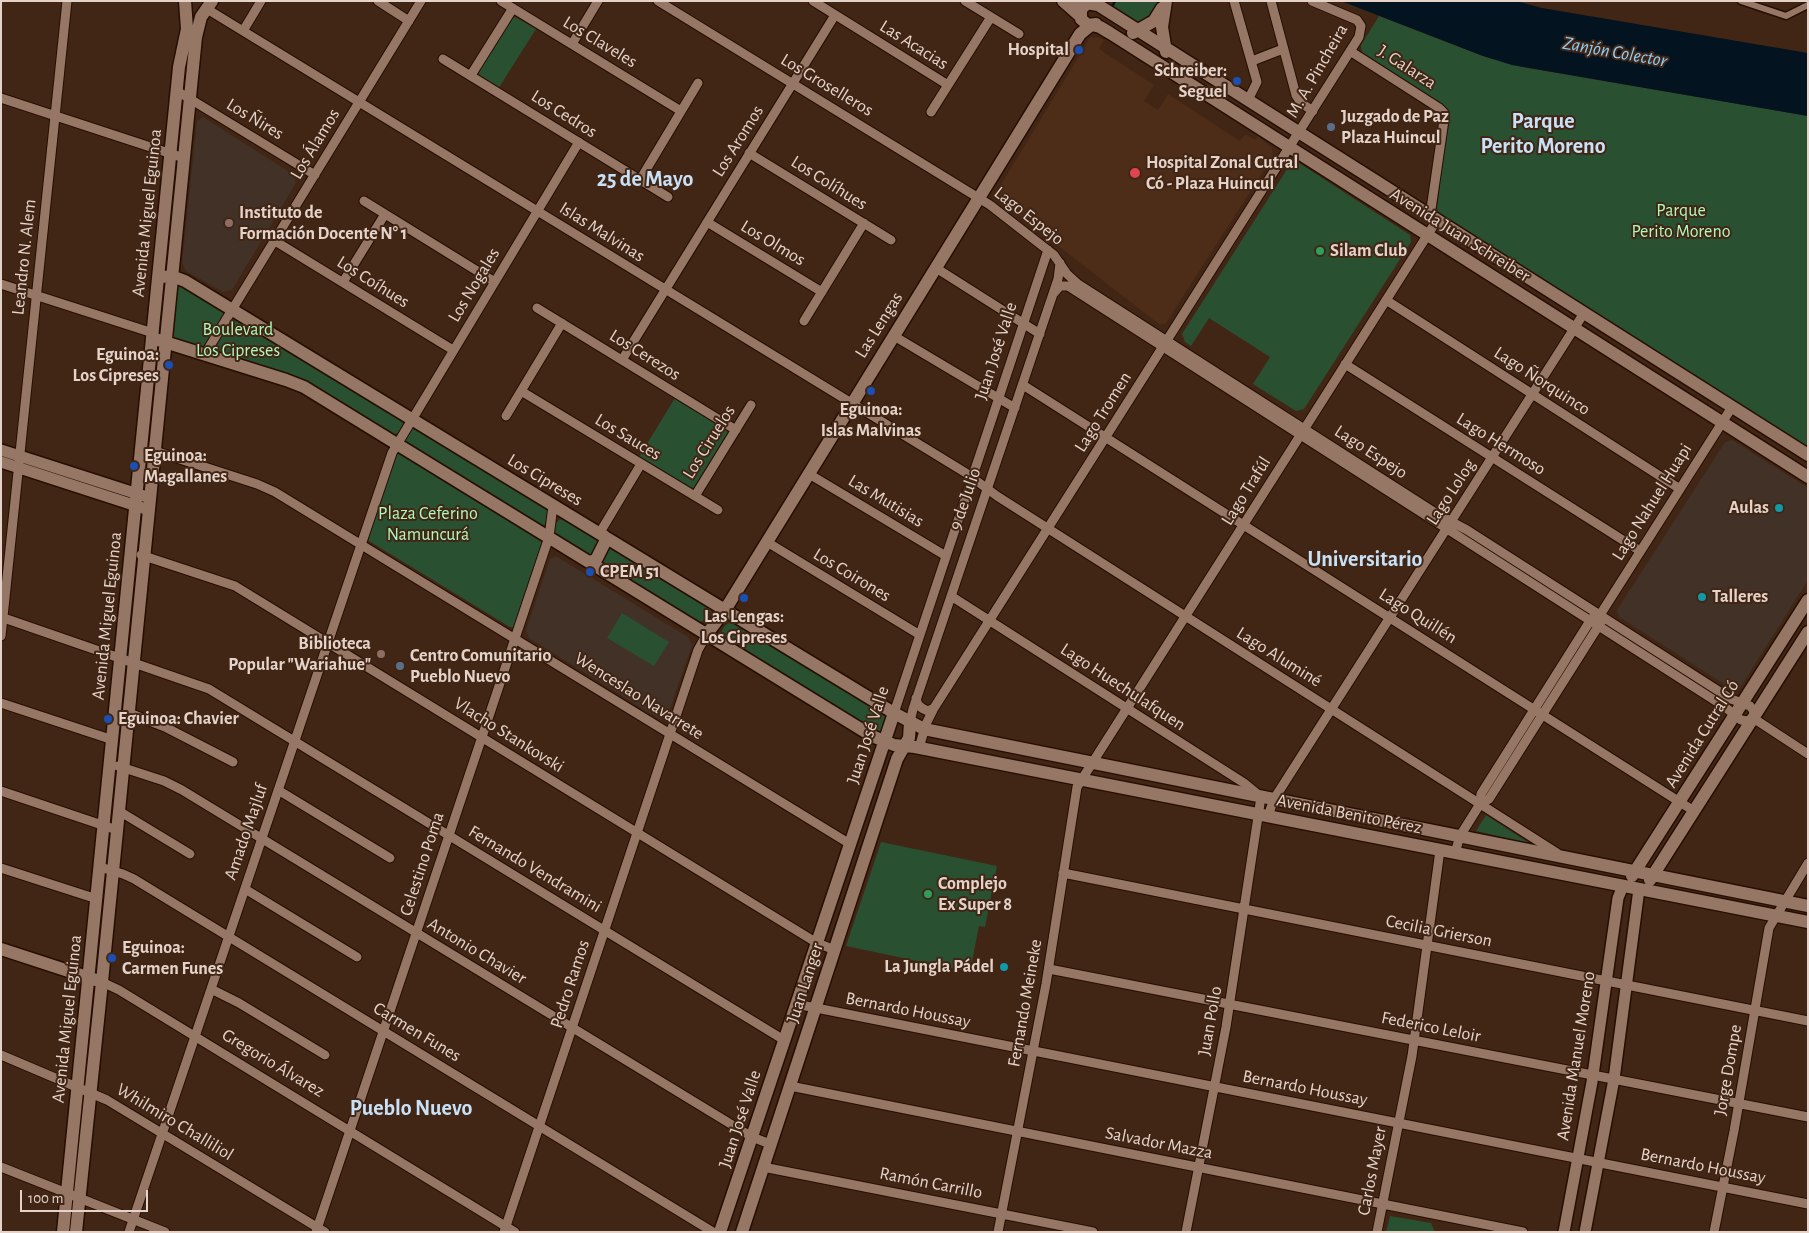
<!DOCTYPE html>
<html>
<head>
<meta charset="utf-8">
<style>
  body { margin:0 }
  #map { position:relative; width:1809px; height:1233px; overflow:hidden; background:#412616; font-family:"Alegreya Sans",sans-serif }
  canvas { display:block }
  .frame { position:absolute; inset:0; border:2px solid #e5d3c9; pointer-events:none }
  .scale { position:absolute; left:20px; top:1190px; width:128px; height:22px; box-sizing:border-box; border:2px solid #e5d3c9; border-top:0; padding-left:6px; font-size:15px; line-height:18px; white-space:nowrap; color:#e5d3c9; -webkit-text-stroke:4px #412616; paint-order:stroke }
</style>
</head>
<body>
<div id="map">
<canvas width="1809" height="1233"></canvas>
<div class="frame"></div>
<div class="scale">100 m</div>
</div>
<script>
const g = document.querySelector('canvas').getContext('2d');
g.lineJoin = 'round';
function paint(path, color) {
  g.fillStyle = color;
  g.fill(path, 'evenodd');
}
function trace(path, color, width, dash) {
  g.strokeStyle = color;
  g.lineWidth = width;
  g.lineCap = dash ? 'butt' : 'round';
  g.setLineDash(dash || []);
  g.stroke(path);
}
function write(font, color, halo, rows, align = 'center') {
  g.font = font + ' "Alegreya Sans",sans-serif';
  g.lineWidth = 4;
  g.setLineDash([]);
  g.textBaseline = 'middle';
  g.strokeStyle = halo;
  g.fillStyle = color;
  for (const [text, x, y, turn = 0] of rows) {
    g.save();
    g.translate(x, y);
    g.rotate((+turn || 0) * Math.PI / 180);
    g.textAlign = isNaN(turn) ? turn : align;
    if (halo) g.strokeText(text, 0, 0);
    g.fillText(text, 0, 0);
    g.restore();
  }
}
paint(new Path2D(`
  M1098 37 1104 40 1099 49 1154 85 1144 101 1158 110 1168 94 1240 141 1245 134 1255 140 1258 136 1272 148 1273 156 1166 323 1160 325 998 199 997 191 1090 38Z`), '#4d2c18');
paint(new Path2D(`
  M203 117 294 175 296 183 232 290 223 292 186 271 182 263 197 121Z
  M1732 440 1808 488V580L1740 688 1732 689 1619 617 1617 610 1725 442Z
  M556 556 688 637 692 645 667 717 661 720 529 638 526 630 550 559Z`), '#413126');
paint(new Path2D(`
  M1115 1H1160L1154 17 1139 23 1111 7Z
  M1379 16 1483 56 1522 67 1808 116V450L1439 215 1437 208 1448 122 1446 109 1442 104 1362 53 1361 45Z
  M515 17 536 29 498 89 481 78 478 72 509 21Z
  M1296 161 1410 235 1411 242 1304 409 1296 411 1253 384 1270 357 1209 318 1191 346 1185 342 1182 334 1291 163Z
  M179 284 223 309V317L204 347 174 340 170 335 174 286Z
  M233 317H236L401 419 403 424 399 432 393 435 216 352 214 348Z
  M675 398 725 428 728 432V435L697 486 694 488 688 487 639 457Z
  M412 429H417L549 509C548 517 549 526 540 526L404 443C404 438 407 431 412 429Z
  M397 454H400L542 541V544L514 627H510L369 541 368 537 395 457Z
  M563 519 600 540 591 557 553 533C555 526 555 520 563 519Z
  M608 544 710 608 711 611 706 619 699 623 597 562Z
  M622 613 669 642 654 666 607 638Z
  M733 622 884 713 887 716 882 732 879 733 722 637C720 630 725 623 733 622Z
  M1486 815 1529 843 1476 831Z
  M881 842 997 866 985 927 979 926 970 972 846 946Z
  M1390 1216 1431 1223 1435 1232H1386Z`), '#2a5032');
paint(new Path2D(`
  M1341 1H1516L1542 8 1808 53V116L1512 65 1483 56Z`), '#03131f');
trace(new Path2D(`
  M1113 5 1115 1`), '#03131f', 2.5);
const pedestrian = new Path2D(`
  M1741 1 1786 16 1808 5`);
const minor = new Path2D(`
  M378 1 409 21
  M501 1 681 111
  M658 1 990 205 1054 255 1067 274 1078 284 1437 514 1467 530 1731 699 1750 706 1754 711 1753 718
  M813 1 948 85
  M965 1 1019 34
  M1234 1 1257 82 1248 100
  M1271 1 1296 95 1301 103 1313 111
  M207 9 966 473 997 496 1557 853
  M243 31 261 1
  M572 44 598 1
  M1350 51 1439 108 1444 113V120L1430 216
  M443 59 668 197
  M1252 61 1283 49
  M471 75 513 8
  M177 91 315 175
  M1 98 184 158
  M931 112 991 17
  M749 153 891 240
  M640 180 698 83
  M364 201 495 282
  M707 222 822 292
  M275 241 453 350
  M936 268 1040 334
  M343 282 385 214
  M1 284 153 333
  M1053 294 1060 286H1068L1725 707 1741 720 1747 721 1753 718
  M1386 300 1680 489
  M537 308 736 430
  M804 321 864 223
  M894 336 1015 408
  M205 354 421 1
  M622 360 835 15
  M1345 364 1640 551
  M1023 385 1694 811
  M521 391 718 510
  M506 416 562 323
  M152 450 257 484 275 492 850 844
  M809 474 946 556
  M695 496 751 405
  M599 534 641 464
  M767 542 920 635
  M141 555 235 586 817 943 835 950
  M951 596 1244 783 1261 797 1226 1027 1186 1232
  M1 617 209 689 784 1040
  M1 636 67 1
  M916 698C917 706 921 708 928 711L934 708
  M1 703 113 740
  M129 713 165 727 233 762
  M894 713 1048 250
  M1753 718 1808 754
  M910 722 913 709 1058 279 1060 263
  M919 748 926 724 934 708 1359 37 1361 26 1357 20 1312 1
  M118 766 164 781 182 790 752 1137 770 1144
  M278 790 390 858
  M1 791 117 830
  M1480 804 1481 794 1590 621 1595 615H1600L1732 407
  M119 811 190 854
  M1268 816 1274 799 1584 313
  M1455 853 1460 836 1480 804 1489 799 1601 622
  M100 867 123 874 134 879 713 1232
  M1 868 97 899
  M1063 873 1808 1021
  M245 889 357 957
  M1049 969 1808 1117
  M102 982 119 990 515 1232
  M211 989 239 1003 325 1055
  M796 1004 1808 1204
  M1 1055 107 1100 325 1232
  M790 1086 1523 1232
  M1 1167 165 1232
  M763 1167 1093 1232
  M129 1232 392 453 579 142
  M316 1232 549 537 553 506
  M504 1232 698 650 707 634
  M998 1232 1046 984 1077 787 1437 220
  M1377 1232 1412 1056 1440 850
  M1714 1232 1734 1131 1769 928 1808 863`);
const tertiary = new Path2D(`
  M1 450 150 498
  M1 462 149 510
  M1564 1232 1592 1082 1618 898 1623 886
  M1585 1232 1614 1079 1639 889`);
const secondary = new Path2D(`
  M1063 1 1080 16
  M1076 1 1098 5 1808 455
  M1088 3 1081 9V19L1088 25 1096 24
  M1092 25 1100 27 1110 33 1808 477
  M1133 33 1154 21 1162 8
  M1166 52 1162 27 1166 1
  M159 276 177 278 185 281 894 713 924 729 1808 906
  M152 338 286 380 304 387 872 736 894 745 915 747 1808 922
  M589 562 596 560 606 540 604 536
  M707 634 725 610 1080 34 1091 25
  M1632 876 1808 600
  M1650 880 1808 632
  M1 949 96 980
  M63 1232 179 67 187 29 185 1
  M76 1232 102 982 196 37 201 17 212 1
  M720 1232 894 713
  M742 1232 897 759 909 738 910 722`);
trace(pedestrian, '#260e01', 9);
trace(minor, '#260e01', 11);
trace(tertiary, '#260e01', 14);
trace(secondary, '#260e01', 15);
trace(pedestrian, '#967765', 6);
trace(minor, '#967765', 9);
trace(tertiary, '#967765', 11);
trace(secondary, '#967765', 12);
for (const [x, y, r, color] of [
  [1079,50,5,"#1a4fb4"],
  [1237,81,5,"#1a4fb4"],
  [1331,127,5,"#5c6f8a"],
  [1135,173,6,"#e0444e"],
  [229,223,5,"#8d6e63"],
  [1320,251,5,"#2e9e5b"],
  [169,365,5,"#1a4fb4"],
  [871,391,5,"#1a4fb4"],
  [134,466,5,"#1a4fb4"],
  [1779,508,5,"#0f9aa8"],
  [590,572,5,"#1a4fb4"],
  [1702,597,5,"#0f9aa8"],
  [744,598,5,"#1a4fb4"],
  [381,654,5,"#8d6e63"],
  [400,666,5,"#5c6f8a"],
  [108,719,5,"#1a4fb4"],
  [928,894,5,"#2e9e5b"],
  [112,958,5,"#1a4fb4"],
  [1004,967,5,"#0f9aa8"]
]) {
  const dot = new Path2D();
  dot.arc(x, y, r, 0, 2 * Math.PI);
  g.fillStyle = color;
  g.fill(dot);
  trace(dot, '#412616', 2);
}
write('18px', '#e5d3c9', '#412616', [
  ["Los Claveles",600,42,31],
  ["Las Acacias",914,45,32],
  ["J. Galarza",1407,67,33],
  ["M. A. Pincheira",1317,71,-60],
  ["Los Groselleros",827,85,31],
  ["Los Cedros",564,114,32],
  ["Los Ñires",255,119,31],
  ["Los Aromos",738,141,-58],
  ["Los Álamos",315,144,-59],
  ["Los Colíhues",829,183,32],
  ["Avenida Miguel Eguinoa",147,213,-84],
  ["Lago Espejo",1029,216,38],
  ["Islas Malvinas",602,232,32],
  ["Avenida Juan Schreiber",1460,235,32],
  ["Los Olmos",773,243,31],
  ["Leandro N. Alem",24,257,-84],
  ["Los Coíhues",373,282,32],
  ["Los Nogales",474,285,-59],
  ["Las Lengas",879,325,-58],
  ["Juan José Valle",996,351,-72],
  ["Los Cerezos",645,355,32],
  ["Lago Ñorquinco",1542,381,33],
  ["Lago Tromen",1103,412,-58],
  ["Los Sauces",628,437,31],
  ["Los Ciruelos",709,442,-58],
  ["Lago Hermoso",1501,444,32],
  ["Lago Espejo",1371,452,33],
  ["Los Cipreses",545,480,31],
  ["Lago Trafúl",1246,491,-58],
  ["Lago Lolog",1451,492,-57],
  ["9 de Julio",965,499,-71],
  ["Las Mutisias",886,501,31],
  ["Lago Nahuel Huapi",1652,502,-58],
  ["Los Coirones",852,575,31],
  ["Avenida Miguel Eguinoa",107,616,-84],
  ["Lago Quillén",1418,616,32],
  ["Lago Aluminé",1279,657,32],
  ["Lago Huechulafquen",1123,687,33],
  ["Wenceslao Navarrete",639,696,32],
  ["Avenida Cutral Có",1702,734,-58],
  ["Vlacho Stankovski",509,735,32],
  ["Juan José Valle",868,735,-72],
  ["Avenida Benito Pérez",1349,814,11],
  ["Amado Majluf",246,832,-71],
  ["Celestino Poma",422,864,-72],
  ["Fernando Vendramini",535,869,31],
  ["Cecilia Grierson",1439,931,11],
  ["Antonio Chavier",477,951,31],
  ["Juan Langer",805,983,-72],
  ["Pedro Ramos",570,984,-72],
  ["Fernando Meineke",1025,1003,-80],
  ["Bernardo Houssay",908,1010,11],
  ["Avenida Miguel Eguinoa",67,1019,-84],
  ["Juan Pollo",1210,1021,-80],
  ["Federico Leloir",1431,1027,11],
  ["Carmen Funes",417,1032,31],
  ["Avenida Manuel Moreno",1576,1056,-81],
  ["Gregorio Álvarez",273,1063,31],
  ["Jorge Dompe",1728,1070,-80],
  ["Bernardo Houssay",1305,1088,11],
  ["Juan José Valle",740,1119,-72],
  ["Whilmiro Challiliol",175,1122,31],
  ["Salvador Mazza",1159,1143,11],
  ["Bernardo Houssay",1703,1166,11],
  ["Carlos Mayer",1372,1171,-79],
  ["Ramón Carrillo",931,1183,11]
]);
write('bold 18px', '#e5d3c9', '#412616', [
  ["Hospital",1069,50,"right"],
  ["Schreiber:",1227,71,"right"],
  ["Seguel",1227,92,"right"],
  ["Juzgado de Paz",1341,117],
  ["Plaza Huincul",1341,138],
  ["Hospital Zonal Cutral",1146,163],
  ["Có - Plaza Huincul",1146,184],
  ["Instituto de",239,213],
  ["Formación Docente N° 1",239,234],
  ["Silam Club",1330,251],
  ["Eguinoa:",159,355,"right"],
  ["Los Cipreses",159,376,"right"],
  ["Eguinoa:",871,410,"center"],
  ["Islas Malvinas",871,431,"center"],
  ["Eguinoa:",144,456],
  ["Magallanes",144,477],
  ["Aulas",1769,508,"right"],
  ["CPEM 51",600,572],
  ["Talleres",1712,597],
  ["Las Lengas:",744,617,"center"],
  ["Los Cipreses",744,638,"center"],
  ["Biblioteca",371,644,"right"],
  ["Popular \"Wariahue\"",371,665,"right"],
  ["Centro Comunitario",410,656],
  ["Pueblo Nuevo",410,677],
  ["Eguinoa: Chavier",118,719],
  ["Complejo",938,884],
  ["Ex Super 8",938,905],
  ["Eguinoa:",122,948],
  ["Carmen Funes",122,969],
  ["La Jungla Pádel",994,967,"right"]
], 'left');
write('18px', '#adfabc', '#412616', [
  ["Parque",1681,211],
  ["Perito Moreno",1681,232],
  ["Boulevard",238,330],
  ["Los Cipreses",238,351],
  ["Plaza Ceferino",428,514],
  ["Namuncurá",428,535]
]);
write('italic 19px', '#8dcffb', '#412616', [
  ["Zanjón Colector",1615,52,10]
]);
write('bold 22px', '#c8e1f7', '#412616', [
  ["Parque",1543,121],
  ["Perito Moreno",1543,146],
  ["25 de Mayo",645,179],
  ["Universitario",1365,559],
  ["Pueblo Nuevo",411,1108]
]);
</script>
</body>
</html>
